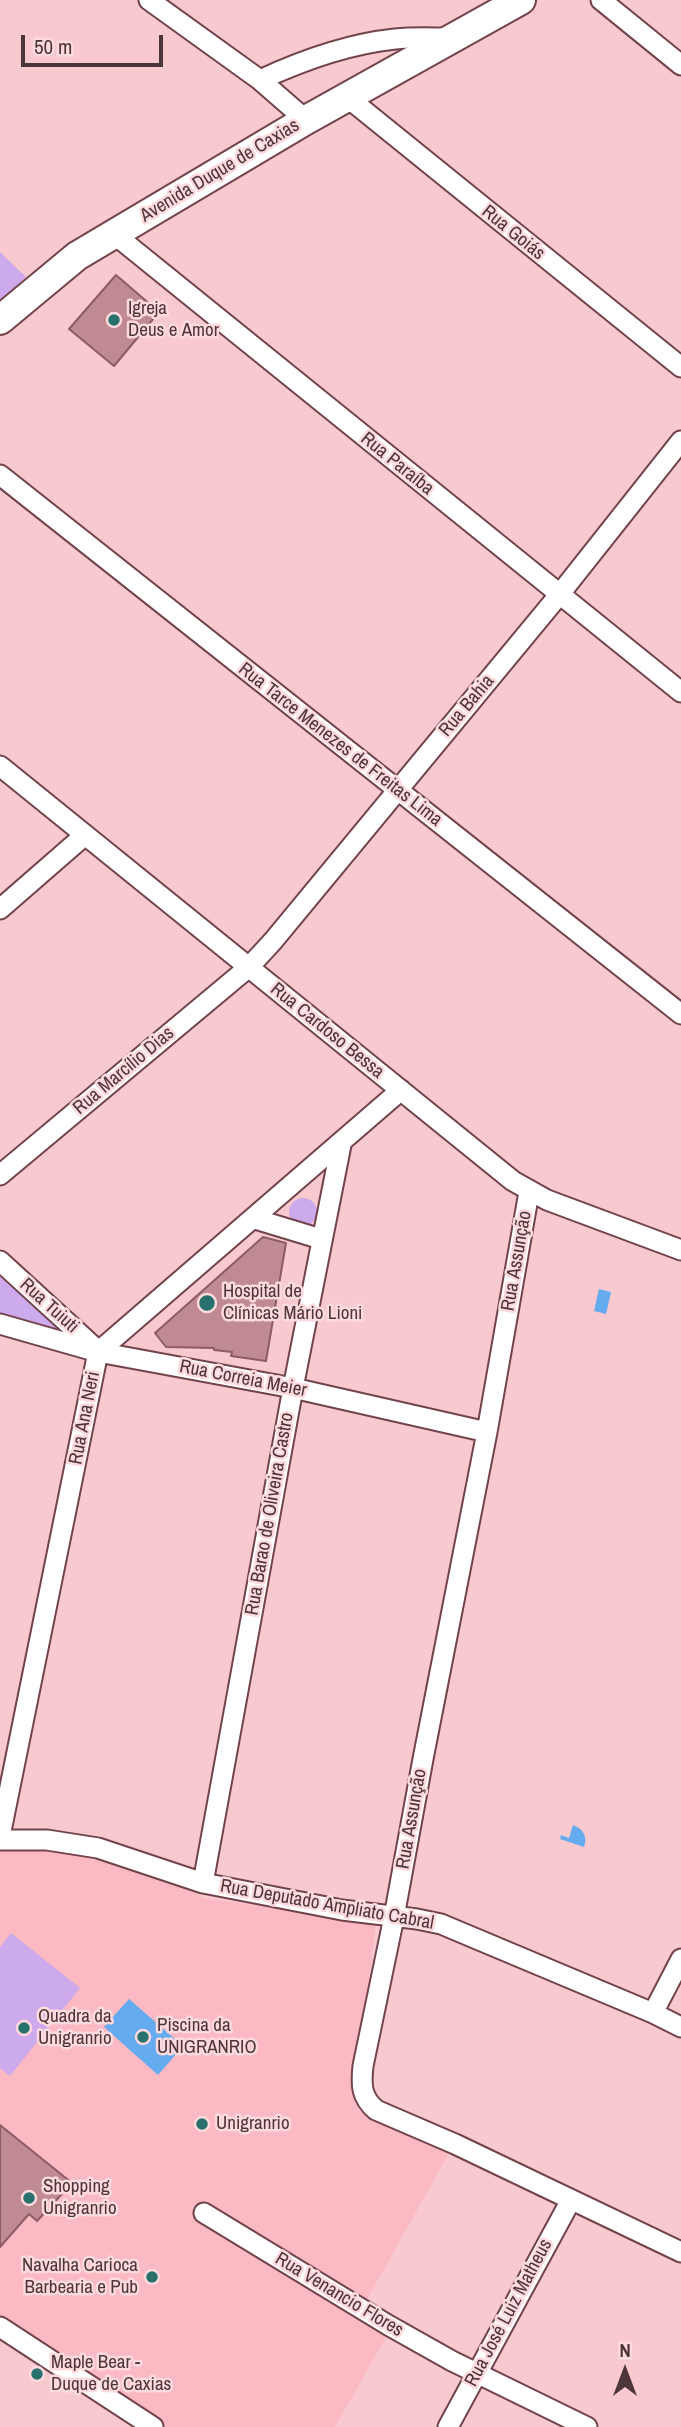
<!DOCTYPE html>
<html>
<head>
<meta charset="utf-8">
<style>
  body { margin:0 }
  #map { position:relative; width:681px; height:2427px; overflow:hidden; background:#f8cad0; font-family:"Archivo Narrow",sans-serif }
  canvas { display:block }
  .north { position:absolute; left:590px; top:2336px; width:70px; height:70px; -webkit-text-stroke:5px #fedadf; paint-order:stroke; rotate:0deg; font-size:19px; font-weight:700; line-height:28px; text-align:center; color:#4d3639 }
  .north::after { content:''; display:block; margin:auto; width:24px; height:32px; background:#4d3639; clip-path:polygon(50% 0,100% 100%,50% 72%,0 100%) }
  .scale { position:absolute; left:21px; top:35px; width:142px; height:32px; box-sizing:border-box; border:4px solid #4d3639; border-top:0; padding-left:9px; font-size:21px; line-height:24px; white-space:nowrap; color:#4d3639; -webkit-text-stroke:5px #fedadf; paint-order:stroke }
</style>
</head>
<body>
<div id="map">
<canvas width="681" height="2427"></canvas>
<div class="north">N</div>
<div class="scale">50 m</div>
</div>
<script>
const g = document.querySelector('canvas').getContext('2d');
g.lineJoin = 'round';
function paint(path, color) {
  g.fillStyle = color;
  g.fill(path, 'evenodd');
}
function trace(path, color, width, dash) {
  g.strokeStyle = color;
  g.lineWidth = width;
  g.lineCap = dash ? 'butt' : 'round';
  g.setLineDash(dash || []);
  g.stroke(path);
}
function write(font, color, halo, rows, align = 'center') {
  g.font = font + ' "Archivo Narrow",sans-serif';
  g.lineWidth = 5;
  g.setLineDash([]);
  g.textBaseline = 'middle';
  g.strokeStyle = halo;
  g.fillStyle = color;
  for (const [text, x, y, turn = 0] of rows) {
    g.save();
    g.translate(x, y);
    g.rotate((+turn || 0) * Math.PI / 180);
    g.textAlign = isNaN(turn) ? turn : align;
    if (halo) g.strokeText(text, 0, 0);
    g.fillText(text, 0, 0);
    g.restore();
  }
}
paint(new Path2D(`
  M20 1846 101 1852 189 1888 203 1898 376 1923 354 2103 454 2144 356 2319 386 2337 335 2427H161L0 2323V1849L6 1850Z`), '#fbb9c3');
paint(new Path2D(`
  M0 252 26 277 0 303Z
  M289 1212a14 14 0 1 1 28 0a14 14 0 1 1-28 0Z
  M0 1261 100 1344 0 1318Z
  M11 1933 80 1988 10 2076 0 2068V1947Z`), '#cdaaeb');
paint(new Path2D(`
  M599 1289 611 1292 606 1314 594 1311Z
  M573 1825C583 1829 588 1836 584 1847L560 1839 561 1835 569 1838Z
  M129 1999 183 2046 158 2075 104 2027Z`), '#64abef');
const building = new Path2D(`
  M116 275 159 312 114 366 69 329Z
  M263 1237 286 1243 266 1361 231 1356 232 1352 214 1350V1348L166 1347 155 1333Z
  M0 2125 72 2183 37 2221 29 2214 0 2247Z`);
paint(building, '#c08a92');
trace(building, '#8d5b63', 2);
const minor = new Path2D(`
  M149 0 260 80 306 120
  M601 0 681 65
  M260 80C303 60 347 44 395 39 413 37 432 38 450 38
  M347 97 681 367
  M114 234 681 692
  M0 475 681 1014
  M0 766 513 1181 547 1200 681 1250
  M0 909 85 835
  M0 1175 249 967 273 941 559 595 681 441
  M529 1192 487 1432 423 1759 394 1917 363 2066C361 2085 361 2097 376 2110L455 2144 681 2252
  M255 1219 321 1239
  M0 1261 95 1348
  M0 1324 98 1352 293 1388 487 1432
  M0 1836 98 1352 401 1090
  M0 1840H47L98 1848 203 1883 342 1910 417 1919 441 1924 653 2013 681 2027
  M203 1883 293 1388 341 1145
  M653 2013 681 1959
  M204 2213 388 2325 452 2361 587 2427
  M0 2327 153 2427
  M448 2427 571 2200`);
const secondary = new Path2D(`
  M0 320 77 256 114 234 306 120 521 0`);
trace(minor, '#73434b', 23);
trace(secondary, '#73434b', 32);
trace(minor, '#fff', 19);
trace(secondary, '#fff', 28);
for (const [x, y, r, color] of [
  [114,320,7,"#28716c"],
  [207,1303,9,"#28716c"],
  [24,2028,7,"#28716c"],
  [143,2037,7,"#28716c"],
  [202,2124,7,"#28716c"],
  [29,2198,7,"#28716c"],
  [152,2277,7,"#28716c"],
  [37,2374,7,"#28716c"]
]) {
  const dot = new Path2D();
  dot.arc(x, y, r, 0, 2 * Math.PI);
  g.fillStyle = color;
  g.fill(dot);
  trace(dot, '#fedadf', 2.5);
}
write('19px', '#4d3639', '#fedadf', [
  ["Avenida Duque de Caxias",220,171,-31],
  ["Rua Goiás",513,233,39],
  ["Rua Paraíba",397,464,39],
  ["Rua Bahia",467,706,-50],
  ["Rua Tarce Menezes de Freitas Lima",340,745,38],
  ["Rua Cardoso Bessa",327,1031,39],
  ["Rua Marcílio Dias",124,1071,-40],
  ["Rua Assunção",517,1261,-80],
  ["Rua Tuiuti",49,1306,42],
  ["Rua Correia Meier",243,1379,11],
  ["Rua Ana Neri",85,1418,-79],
  ["Rua Barao de Oliveira Castro",270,1514,-80],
  ["Rua Assunção",412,1819,-80],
  ["Rua Deputado Ampliato Cabral",327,1905,10],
  ["Rua Venancio Flores",339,2295,31],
  ["Rua José Luiz Matheus",509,2313,-62]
]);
write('19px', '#4d3639', '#fedadf', [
  ["Igreja",128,309],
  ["Deus e Amor",128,331],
  ["Hospital de",223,1292],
  ["Clínicas Mário Lioni",223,1314],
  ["Quadra da",38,2017],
  ["Unigranrio",38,2039],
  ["Piscina da",157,2026],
  ["UNIGRANRIO",157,2048],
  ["Unigranrio",216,2124],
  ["Shopping",43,2187],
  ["Unigranrio",43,2209],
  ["Navalha Carioca",138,2266,"right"],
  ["Barbearia e Pub",138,2288,"right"],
  ["Maple Bear -",51,2363],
  ["Duque de Caxias",51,2385]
], 'left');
</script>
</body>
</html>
